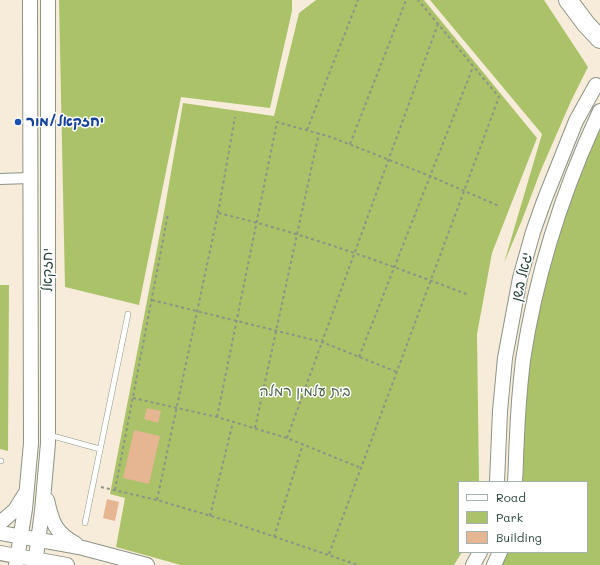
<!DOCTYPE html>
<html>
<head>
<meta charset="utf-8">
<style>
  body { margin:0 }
  #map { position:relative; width:600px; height:565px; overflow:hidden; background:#f7ebd9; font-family:Mali,sans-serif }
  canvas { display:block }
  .legend { position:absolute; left:458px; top:481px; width:130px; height:72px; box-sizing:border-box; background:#fff; border:1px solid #a5b1ae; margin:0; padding:5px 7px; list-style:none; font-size:12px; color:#1f3d34 }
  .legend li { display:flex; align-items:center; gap:8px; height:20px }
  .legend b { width:20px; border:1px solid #a5b1ae }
</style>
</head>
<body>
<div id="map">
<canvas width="600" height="565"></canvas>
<ul class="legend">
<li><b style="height:5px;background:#fff"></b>Road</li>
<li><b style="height:11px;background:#aac369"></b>Park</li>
<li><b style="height:11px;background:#e6b591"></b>Building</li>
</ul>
</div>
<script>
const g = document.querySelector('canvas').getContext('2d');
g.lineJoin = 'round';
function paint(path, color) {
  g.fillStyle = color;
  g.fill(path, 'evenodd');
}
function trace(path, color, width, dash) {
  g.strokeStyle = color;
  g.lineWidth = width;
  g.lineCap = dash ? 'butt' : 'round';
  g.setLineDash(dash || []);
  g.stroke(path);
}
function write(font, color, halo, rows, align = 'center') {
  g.font = font + ' Mali,"Playpen Sans Hebrew",sans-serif';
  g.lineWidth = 3;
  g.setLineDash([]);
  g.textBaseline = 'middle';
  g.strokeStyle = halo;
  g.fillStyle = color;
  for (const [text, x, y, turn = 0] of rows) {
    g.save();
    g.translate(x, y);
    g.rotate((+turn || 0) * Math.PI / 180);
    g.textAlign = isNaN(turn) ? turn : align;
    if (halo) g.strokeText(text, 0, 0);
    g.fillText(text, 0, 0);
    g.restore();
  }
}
paint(new Path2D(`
  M59 0H292V11L270 108 181 97 139 305 65 287Z
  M316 0H424L537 138 492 253 477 334 479 482H459V552H462L454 565H181L116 547 125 498 110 494 165 207 183 103 274 116 299 13Z
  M430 0H544L588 67 571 101 541 170 522 220 504 263 542 134Z
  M600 130V565H501L506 552H587V482H523L524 399 538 317 547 272 557 238 582 166Z
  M0 285H9L8 451 0 449Z`), '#aac369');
paint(new Path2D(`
  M147 408 161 411 158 423 144 419Z
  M134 430 160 436 149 484 123 478Z
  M107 499 119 502 115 521 103 518Z`), '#e6b591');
const lane = new Path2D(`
  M49 435 100 449
  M0 461H1
  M85 523 128 314`);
const street = new Path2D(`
  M0 179 30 178`);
const secondary = new Path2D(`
  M497 482 500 411 505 358 520 278 533 232 544 201 576 121 596 85
  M515 482C516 467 516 452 517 436 518 411 520 386 523 360 536 274 563 190 600 111
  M47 500C52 522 55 533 76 544
  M0 523 15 510 25 494
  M0 533 79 547 147 565
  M0 553 67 565
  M16 565 25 509 31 443 30 0
  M35 565 42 511 48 443V0
  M473 565 480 552
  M494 565 500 552`);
const highway = new Path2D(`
  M568 0 586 24 600 39`);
trace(lane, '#8b9486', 6);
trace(street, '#8b9486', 12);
trace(secondary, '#8b9486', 16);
trace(highway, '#8b9486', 20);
trace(new Path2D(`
  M307 130 358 0
  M350 144 406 0
  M218 213 235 117
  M152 300 322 342 397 372
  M359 357 473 67
  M133 398 217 417 287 438 361 468
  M217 417 277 122 331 137 430 176 499 206
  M255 428 319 133
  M287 438 438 24
  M101 487 157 500 228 521 358 565
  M115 490 168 214
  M157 500 218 213C304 233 387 264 469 295
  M210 516 233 422
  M274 537 303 444
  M329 554 499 97 418 0`), '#8b9486', 2, [3, 3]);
trace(lane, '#fff', 5);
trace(street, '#fff', 10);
trace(secondary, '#fff', 14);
trace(highway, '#fff', 18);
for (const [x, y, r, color] of [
  [18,122,4,"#1a4fb4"]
]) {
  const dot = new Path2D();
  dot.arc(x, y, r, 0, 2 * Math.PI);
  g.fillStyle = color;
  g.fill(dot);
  trace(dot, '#fff', 1.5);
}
write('bold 14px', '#164399', '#fff', [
  ["יחזקאל/מור",26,122]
], 'left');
write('14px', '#1f3d34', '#fff', [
  ["יחזקאל",48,270,-90],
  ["יגאל בשן",522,277,-77]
]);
write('14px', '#496544', '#fff', [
  ["בית עלמין רמלה",305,392]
]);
</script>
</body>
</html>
